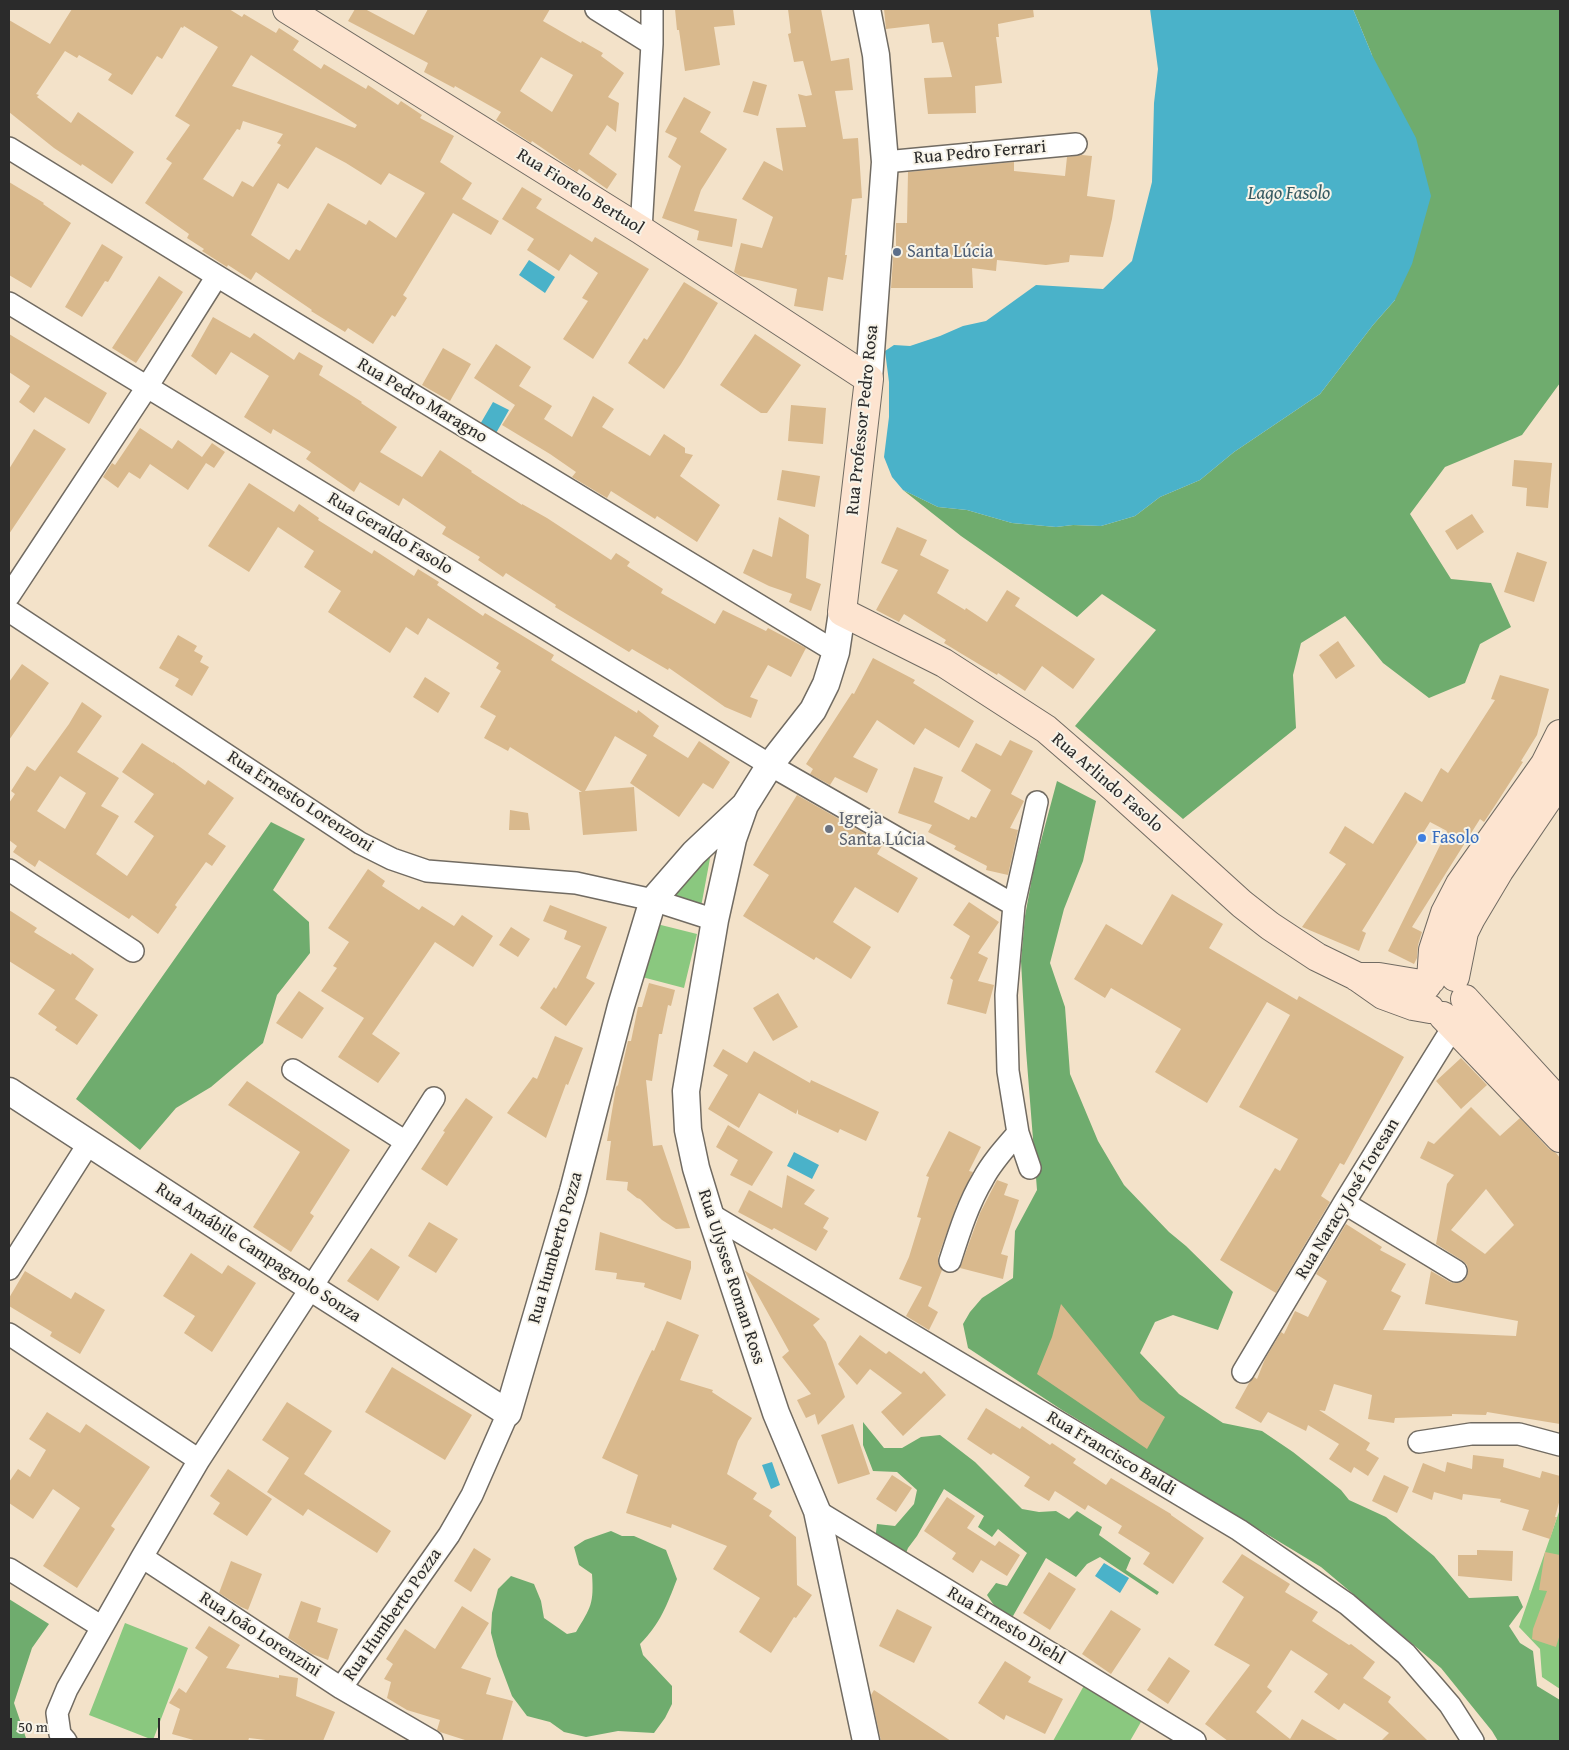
<!DOCTYPE html>
<html>
<head>
<meta charset="utf-8">
<style>
  body { margin:0 }
  #map { position:relative; width:1569px; height:1750px; overflow:hidden; background:#f3e2c9; font-family:"Gentium Book Plus",serif }
  canvas { display:block }
  .frame { position:absolute; inset:0; border:10px solid #2b2b2b; pointer-events:none }
  .scale { position:absolute; left:10px; top:1718px; width:150px; height:22px; box-sizing:border-box; border:2px solid #2b2b2b; border-top:0; padding-left:6px; font-size:15px; line-height:18px; white-space:nowrap; color:#2b2b2b; -webkit-text-stroke:4px #f7f3e8; paint-order:stroke }
</style>
</head>
<body>
<div id="map">
<canvas width="1569" height="1750"></canvas>
<div class="frame"></div>
<div class="scale">50 m</div>
</div>
<script>
const g = document.querySelector('canvas').getContext('2d');
g.lineJoin = 'round';
function paint(path, color) {
  g.fillStyle = color;
  g.fill(path, 'evenodd');
}
function trace(path, color, width, dash) {
  g.strokeStyle = color;
  g.lineWidth = width;
  g.lineCap = dash ? 'butt' : 'round';
  g.setLineDash(dash || []);
  g.stroke(path);
}
function write(font, color, halo, rows, align = 'center') {
  g.font = font + ' "Gentium Book Plus",serif';
  g.lineWidth = 4;
  g.setLineDash([]);
  g.textBaseline = 'middle';
  g.strokeStyle = halo;
  g.fillStyle = color;
  for (const [text, x, y, turn = 0] of rows) {
    g.save();
    g.translate(x, y);
    g.rotate((+turn || 0) * Math.PI / 180);
    g.textAlign = isNaN(turn) ? turn : align;
    if (halo) g.strokeText(text, 0, 0);
    g.fillText(text, 0, 0);
    g.restore();
  }
}
paint(new Path2D(`
  M711 853 701 907 668 898Z
  M657 924 697 934 684 988 642 977Z
  M1560 1509V1689L1542 1677 1540 1649 1519 1627Z
  M125 1623 188 1648 153 1740 89 1715Z
  M1086 1682 1145 1715 1130 1741H1053Z`), '#8ac87f');
paint(new Path2D(`
  M1353 9H1560V383L1522 435 1445 467 1410 514 1451 579 1491 583 1511 627 1480 644 1465 683 1429 698 1383 663 1345 616 1301 643 1293 675 1296 728 1183 819 1075 726 1156 630 1102 594 1077 617 961 536 903 490 938 507 967 510 1012 523 1056 527 1073 525 1101 526 1135 516 1160 497 1200 480 1234 452 1320 394 1373 325 1395 300 1372 55Z
  M1057 781 1096 801 1083 861 1064 909 1050 963 1065 1007 1070 1074 1098 1141 1124 1185 1169 1232 1186 1246 1233 1292 1218 1330 1173 1315 1155 1322 1140 1353 1179 1394 1223 1423 1262 1431 1293 1452 1341 1490 1349 1500 1386 1517 1434 1556 1469 1598 1518 1596 1523 1607 1509 1626 1520 1643 1533 1651 1537 1686 1560 1700V1741H1498L1492 1731 1441 1668 1321 1567 1062 1410 968 1348 963 1324 970 1312 982 1298 1013 1278 1015 1231 1037 1190 1026 1050 1021 961 1025 916 1034 867Z
  M271 822 305 839 273 890 309 922 310 953 277 995 263 1043 211 1087 176 1108 140 1150 76 1099Z
  M863 1422 884 1448H902L921 1437 940 1435 975 1462 1022 1509 1039 1512 1056 1511 1069 1519 1077 1511 1102 1527 1099 1535 1131 1558 1126 1570 1159 1592 1157 1595 1100 1557 1087 1564 1076 1577 1046 1558 1013 1616C1000 1614 994 1606 987 1595L996 1583 1007 1586 1027 1553 998 1529 992 1537 978 1527 984 1516 944 1489 917 1536 908 1548 904 1558 875 1540 877 1524 895 1526 914 1504 917 1490 897 1472 873 1471 863 1445Z
  M611 1531 622 1536H634L666 1550 677 1579C667 1605 660 1624 640 1644L643 1655 672 1686V1704L665 1718 654 1733 618 1731 586 1737 564 1732 550 1722 527 1716 512 1696 497 1656 491 1633 492 1613 498 1589 511 1576 534 1584 541 1601 544 1618 567 1634 576 1632C591 1607 594 1604 592 1574L579 1565 574 1547 585 1540Z
  M9 1599 49 1624 32 1648 14 1703 27 1741H9Z`), '#6fac6e');
paint(new Path2D(`
  M1150 9H1353L1372 55 1416 138 1431 196 1412 264 1395 300 1373 325 1320 394 1234 452 1200 480 1160 497 1135 516 1101 526 1073 525 1056 527 1012 523 967 510 938 507 903 490 892 477 884 457 889 417V382L885 351 894 345 910 346 940 336 963 326 986 321 1036 285 1103 289 1132 261 1152 182 1154 103 1158 69Z
  M529 260 555 277 545 293 519 275Z
  M493 402 509 410 495 435 479 426Z
  M794 1152 819 1165 812 1179 787 1166Z
  M772 1462 780 1485 771 1489 762 1465Z
  M1104 1563 1129 1578 1120 1593 1095 1576Z`), '#4ab2c9');
paint(new Path2D(`
  M72 9H229L242 17 244 14 276 33 279 28 299 41 293 50 321 69 324 64 366 89 368 85 398 105 401 101 422 115 420 118 454 136 440 162 472 183 462 199 499 221 491 235 453 213 403 295 407 298 395 317 392 315 373 344 348 328 345 332 311 311 312 310 256 272 251 280 228 265 227 267 202 251 204 249 187 238 189 234 145 203 172 163 166 159 190 125 175 116 218 47 184 26 183 28 181 27 162 59 157 56 132 95 108 80 112 74 79 55 77 58 65 51 36 94 39 95 37 97 71 123 78 112 134 152 112 184 82 164 81 166 54 148 9 112V20L50 44ZM251 55 357 125 355 128 232 86ZM243 121 283 134 277 143 281 145 253 187 242 181 233 197 203 179 237 129 240 130ZM316 147 346 163 381 185 389 173 425 193 396 238 369 220 366 225 328 203 300 251 296 249 289 260 251 235 278 183 288 189Z
  M355 9H365L414 35 428 9H550L543 21 581 43 582 41 603 53 601 56 624 73 608 97 619 103 616 132 607 125 589 154 617 174 607 189 579 169 577 172 532 141 531 143 496 120 501 112 455 86 454 88 424 72 428 63 348 21ZM541 57 573 75 552 112 520 91Z
  M675 9H733L735 25 714 27 720 65 685 71 679 30H677Z
  M788 9H821L831 61 849 58 853 90 835 91 843 139 858 138 862 198 852 199 845 255H847L843 280 828 277 823 311 794 306 797 289 740 276 734 272 741 243 762 248 773 217 742 199 764 161 783 171 776 128 806 127 798 94 806 96 812 95 803 61 794 62 788 34 791 33Z
  M884 9H1033L1034 17 998 24 999 37H996L1002 83 975 86 976 113 928 114 924 78 952 77 943 42 932 43 929 24 886 29Z
  M753 81 767 85 758 116 743 112Z
  M684 97 711 112 700 132 727 149 701 190 694 211 737 219 732 247 697 240 699 231 662 218 681 166 668 157 677 138 665 132Z
  M1082 155 1092 156 1087 196 1115 200 1112 219 1103 257 1070 255 1069 262 1046 265 997 260 996 271 972 268 973 288H891L894 246H896V223H907L908 172 1014 162V171L1065 176 1067 157Z
  M9 182 44 203 43 204 71 223 31 288 9 275Z
  M522 187 542 199 536 208 592 242 595 237 649 269 593 359 563 339 588 301 582 298 598 273 570 254 559 271 527 250 534 239 502 219Z
  M102 244 123 257 108 282 105 281 82 317 65 307Z
  M159 276 183 292 136 363 112 348Z
  M684 282 718 303 681 364 664 389 628 363 644 338 647 340Z
  M213 317 250 338 254 333 294 360 299 352 323 366 319 375 362 402 361 403 397 427 380 452 422 477 440 450 472 471 471 472 522 505V504L547 518 611 560 616 553 630 562 627 566 663 589 661 593 715 624 723 610 766 631 768 628 806 648 791 677 768 665 750 697 758 700 751 718 725 707 669 668 668 670 632 649 629 652 555 607 556 605 506 573 503 577 478 560 480 557 442 534 446 527 403 498 399 506 360 482 354 492 306 459 311 452 273 429 271 434 244 417 269 376 231 352 216 375 191 356Z
  M9 334 107 393 89 424 45 397 34 413 19 402 30 386 9 372Z
  M755 334 801 365 767 413H761L720 385Z
  M496 344 531 367 519 386 552 406 544 419 572 437 593 396 614 409 602 427 650 456 664 434 685 448V453L693 455 680 476 720 505 697 542 657 516 655 519 611 491 607 498 572 477 576 472 550 454 502 425 515 405 474 378Z
  M443 348 471 364 450 401 422 385Z
  M791 405 826 408 823 444 788 441Z
  M140 428 172 449 178 440 202 457 212 443 225 452 214 468 206 463 188 490 150 464 140 479 129 472 118 488 103 477 112 463 115 465Z
  M34 429 66 449 9 534V469Z
  M1514 460 1552 463 1548 508 1526 506 1527 488 1512 486Z
  M782 470 820 476 815 507 777 500Z
  M249 483 294 512 299 504 319 518 318 520 372 554 374 550 414 576 418 569 439 582 437 585 483 616 485 613 518 633 554 655 551 660 637 713 638 710 659 726 653 736 688 758 699 741 730 762 713 789 703 783 679 817 630 783 647 755 615 736 585 791 634 787 637 831 583 835 579 792H582L510 747 508 751 484 738 496 716 480 707 501 671 496 668 499 663 428 618 418 635 406 627 390 653 328 612 341 591 304 567 314 551 278 527 249 572 208 546Z
  M1472 514 1484 532 1457 550 1445 531Z
  M779 517 809 535 806 578 821 584 811 611 789 602 792 594 769 586 743 573 753 549 772 557Z
  M897 527 927 540 920 555 949 570 937 593 965 610 966 608 987 622 1007 590 1020 598 1015 606 1095 659 1073 689 1042 666 1025 691 998 673 997 675 962 654 944 643 946 640 904 614 899 622 876 610 898 570 881 563Z
  M1517 552 1547 562 1534 602 1504 592Z
  M178 635 197 646 194 651 203 656 200 662 209 667 192 696 175 686 179 679 159 668Z
  M1338 641 1355 666 1336 679 1319 655Z
  M873 658 915 680 913 683 974 721 959 748 925 728 914 745 877 720 853 757 878 769 867 793 835 777 830 785 810 774 813 769 806 764 852 693 854 694Z
  M22 664 49 683 9 740V682Z
  M1500 675 1549 689 1537 735 1521 761 1523 762 1496 804 1484 822 1480 819 1412 927 1422 932 1418 945 1417 958 1414 964 1388 951 1447 831 1430 822 1362 931 1366 933 1359 951 1302 927 1346 864 1329 853 1345 826 1373 844 1405 792 1422 802 1441 768 1448 773 1495 700 1491 699Z
  M425 677 450 693 438 713 413 697Z
  M82 702 102 716 77 752 119 778 101 806 119 816 96 854 127 876 154 836 134 822 154 794 122 772 142 743 173 763V762L205 785 208 780 234 798 208 834 226 846 212 866 206 862 175 905 177 907 158 934 132 915 129 919 39 860 35 867 13 852 17 846 9 840V803L15 794 11 791 27 766 35 771 69 724ZM60 776 86 793 65 829 37 811Z
  M1010 740 1033 751 1011 794 1024 801 1010 828 1018 830 1008 875 986 870 987 866 954 849 956 846 928 832 932 825 898 813 914 767 943 777 934 802 969 820 971 816 976 818 991 790 961 771 976 743 1001 756Z
  M797 795 883 844 877 854 918 878 898 913 855 887 833 922 871 947 851 979 816 957 814 960 743 916 769 875 753 865Z
  M510 810 528 813 530 830H509Z
  M368 869 385 881 382 886 419 910 422 906 454 926 462 915 493 936 473 967 435 942 372 1034 400 1053 378 1083 338 1057 364 1018 321 991 337 968 333 966 349 942 328 928Z
  M1172 894 1223 924 1209 948 1297 1000 1299 996 1404 1057 1344 1165 1340 1163 1321 1196 1330 1202 1276 1293 1220 1260 1275 1168 1280 1171 1298 1139 1239 1107 1290 1015 1267 1002 1207 1103 1155 1072 1181 1029 1111 988 1105 998 1074 979 1106 924 1142 945Z
  M969 902 999 922 978 953 988 958 978 981 994 985 986 1014 947 1004 953 980 950 978 970 936 953 925Z
  M550 905 607 927 586 978 595 983 566 1026 540 1008 554 987 556 989 581 946 564 939 567 931 543 921Z
  M9 910 37 928 34 932 71 955 72 953 94 969 75 999 98 1015 77 1045 55 1030 57 1027 38 1014 55 990 9 961Z
  M511 927 530 939 518 957 499 945Z
  M649 983 675 990 671 1006 668 1005 662 1034H659L652 1081 646 1080 653 1146 662 1145 690 1228 676 1229 662 1220 640 1199 637 1198 627 1190 628 1182 606 1180 611 1141H607L616 1087 618 1085 628 1041H631L638 1007H642Z
  M299 991 324 1008 302 1039 276 1023Z
  M778 993 798 1027 773 1041 753 1008Z
  M555 1036 583 1048 568 1085 566 1084 546 1138 507 1113 533 1077 537 1079Z
  M723 1049 747 1063 754 1051 810 1083 811 1080 879 1112 866 1141 840 1129 838 1133 798 1114V1109L796 1114 759 1093 739 1128 708 1109 728 1075 713 1066Z
  M1461 1058 1487 1085 1461 1109 1436 1081Z
  M247 1081 350 1150 310 1213 314 1216 291 1252 253 1227 300 1152 228 1105Z
  M466 1098 493 1117 447 1186 421 1169 445 1132 443 1131Z
  M1471 1107 1500 1136 1520 1118 1549 1149 1556 1153 1560 1158V1424L1487 1412 1486 1415 1452 1414V1416L1395 1418 1394 1423 1368 1419 1372 1395 1334 1384 1325 1411 1319 1410 1370 1443 1366 1450 1379 1458 1368 1476 1354 1467 1351 1473 1329 1459 1339 1444 1308 1425 1306 1431 1268 1412 1261 1423 1235 1408 1249 1383 1254 1377 1257 1379 1265 1359 1281 1332 1284 1334 1295 1311 1308 1317 1327 1281 1316 1274 1346 1224 1382 1247 1380 1250 1406 1264 1391 1291 1401 1296 1383 1330 1516 1336 1518 1321 1425 1304 1431 1271 1450 1282 1456 1283 1462 1282 1466 1278 1468 1271 1467 1265 1463 1261 1436 1244 1447 1184 1454 1175 1420 1158 1428 1141 1434 1144ZM1486 1189 1514 1225 1485 1254 1451 1230Z
  M728 1125 773 1152 752 1186 730 1175 738 1160 716 1147Z
  M949 1131 981 1147 969 1171 973 1172 957 1204 938 1257V1264L942 1270 928 1306 938 1312 929 1330 906 1316 922 1287 899 1279 909 1257 921 1218 917 1217 929 1177 926 1176Z
  M787 1175 815 1190 804 1204 829 1218 823 1228 828 1231 816 1251 774 1228 772 1230 738 1212 749 1190 782 1208Z
  M997 1180 1008 1184 1004 1195 1019 1200 1001 1254 1008 1256 1003 1279 960 1268 980 1213Z
  M429 1222 458 1239 436 1273 408 1256Z
  M600 1232 691 1261V1268L681 1300 644 1287 645 1283 616 1279 617 1273 595 1270Z
  M371 1248 400 1267 378 1301 347 1281Z
  M191 1253 222 1274 228 1265 256 1283 212 1352 184 1333 195 1316 163 1296Z
  M744 1270 820 1319 813 1325 826 1342 845 1397 818 1425 815 1414 806 1418 797 1400 811 1394 782 1357 789 1351Z
  M25 1271 71 1299 75 1292 105 1310 80 1354 50 1336 52 1332 9 1306V1298Z
  M1061 1304 1140 1400 1165 1417 1147 1449 1037 1374 1052 1337Z
  M667 1321 699 1335 680 1380 713 1390 712 1392 752 1418 738 1441 727 1474 757 1493 753 1499 772 1511 769 1516 796 1537 797 1585 812 1595 796 1618 794 1617 771 1653 739 1632 760 1598 713 1569 727 1546 672 1524 671 1528 626 1513 638 1475 602 1458 639 1377 652 1350 654 1351Z
  M860 1335 886 1354 889 1351 921 1374 924 1371 946 1395 903 1436 881 1412 902 1393 870 1369 857 1385 838 1364Z
  M392 1367 472 1415 445 1460 365 1412Z
  M287 1402 332 1431 304 1474 391 1531 377 1553 308 1509 303 1516 267 1492 289 1458 262 1440Z
  M986 1408 1020 1429 1022 1426 1050 1445 1052 1443 1076 1459 1073 1463 1106 1485 1111 1478 1171 1514V1515L1204 1538 1173 1584 1143 1564 1150 1553 1118 1533 1122 1526 1088 1505 1085 1510 1055 1491 1049 1501 1024 1486 1030 1477 993 1453 991 1455 967 1439Z
  M47 1412 80 1433 86 1424 150 1467 111 1526 115 1529 77 1588 43 1566 80 1508 53 1489 33 1519 9 1503V1482L18 1469 30 1477 46 1450 29 1439Z
  M853 1424 870 1474 838 1484 821 1435Z
  M1473 1455 1504 1459 1503 1467 1540 1478 1542 1471 1560 1476V1499L1555 1517H1557L1550 1539 1522 1530 1529 1510 1500 1502 1501 1499 1463 1494 1462 1500 1434 1492 1432 1500 1412 1492 1423 1463 1445 1472 1447 1462 1472 1469Z
  M228 1469 272 1499 247 1536 213 1514 220 1503 210 1496Z
  M892 1475 912 1488 896 1512 876 1499Z
  M1384 1475 1409 1487 1397 1513 1372 1501Z
  M947 1497 975 1516 967 1528 995 1546 999 1541 1020 1555 1007 1576 981 1560 973 1573 952 1559 956 1553 924 1531Z
  M474 1548 491 1559 471 1592 454 1581Z
  M1477 1550 1513 1551 1512 1581 1458 1576V1555H1477Z
  M1545 1552 1560 1555V1634L1556 1647 1532 1639 1533 1629 1547 1591 1539 1590Z
  M1242 1554 1290 1584 1285 1592 1318 1612 1312 1621 1349 1645 1351 1644 1375 1662 1363 1678 1391 1697 1388 1702 1428 1741H1381L1389 1733 1344 1703 1339 1710 1314 1692 1328 1674 1291 1650 1267 1687 1272 1691 1256 1712 1290 1739 1302 1719 1339 1741H1228L1205 1724 1250 1665 1214 1645 1244 1597 1222 1582Z
  M231 1561 262 1574 248 1610 241 1607 219 1593Z
  M1049 1572 1076 1589 1050 1630 1023 1613Z
  M301 1601 321 1608 317 1622 338 1629 328 1660 312 1654 288 1638Z
  M462 1606 489 1623 461 1668 491 1678 486 1694 513 1701 502 1741H468L440 1732 437 1730 440 1720 407 1710 387 1698 391 1682 384 1679 393 1664 386 1659 405 1629 435 1649Z
  M897 1609 932 1627 914 1663 879 1646Z
  M1111 1610 1141 1629 1111 1674 1082 1654Z
  M209 1626 240 1645 226 1668 279 1678V1675L298 1678 296 1696 335 1712 323 1741H274L249 1738 248 1741H197L172 1734 180 1709 169 1703 179 1688 186 1693 208 1657 195 1648Z
  M1169 1657 1190 1671 1168 1704 1147 1690Z
  M1005 1661 1031 1677 1028 1682 1063 1699 1045 1734 1006 1715 1004 1720 978 1703Z
  M874 1690 951 1741H881L871 1695Z`), '#d9b98d');
const minor = new Path2D(`
  M596 9 652 44
  M9 148 217 276 836 652
  M885 162 1076 144
  M641 230 652 44V9
  M9 303 770 765 1014 905
  M9 596 147 387 217 276
  M9 611 360 843 392 859 427 871 576 883 653 900 715 920
  M9 870 133 951
  M406 1142 434 1098
  M1030 1168 1018 1133 1008 1071 1006 995 1014 905 1037 802
  M1344 1203 1456 1271
  M710 1214 1239 1530 1347 1604 1406 1654 1450 1705 1473 1741
  M950 1261C959 1233 968 1204 983 1179 992 1162 1005 1148 1018 1133
  M9 1269 89 1143
  M9 1334 199 1460
  M1243 1372 1344 1203 1453 1027
  M1419 1442 1471 1434H1519L1560 1445
  M817 1511 1195 1741
  M142 1557 341 1688 432 1741
  M9 1569 102 1627
  M341 1688 449 1535 472 1495 508 1413
  M66 1741 60 1734 57 1713 67 1689 142 1557 199 1460 406 1142 293 1070`);
const tertiary = new Path2D(`
  M867 9 876 55 885 162 869 379
  M842 612 836 652 826 684 813 710 770 765 745 805 733 839 715 920 686 1091 688 1130 696 1168 710 1214 776 1413 817 1511 866 1741
  M9 1091 310 1287 508 1413 573 1191 621 1006 653 900 694 853 745 805`);
const secondary = new Path2D(`
  M287 9 641 230 869 379 842 612 944 663 1046 729 1113 787 1242 904 1270 926 1317 957 1356 976 1383 995 1413 1006 1430 1009
  M1357 977H1379L1427 985
  M1455 977 1464 932 1471 918 1499 871 1560 781
  M1431 980 1433 950 1445 913 1460 884 1545 764 1560 734
  M1465 999 1560 1103
  M1443 1016 1560 1138`);
trace(minor, '#716b62', 24);
trace(tertiary, '#716b62', 29);
trace(secondary, '#716b62', 30);
trace(minor, '#fff', 21);
trace(tertiary, '#fff', 26);
trace(secondary, '#fde4d0', 28);
for (const [x, y, r, color] of [
  [897,252,5,"#5c6f8a"],
  [829,829,5,"#6b7280"],
  [1422,838,5,"#3f7fe0"]
]) {
  const dot = new Path2D();
  dot.arc(x, y, r, 0, 2 * Math.PI);
  g.fillStyle = color;
  g.fill(dot);
  trace(dot, '#f7f3e8', 2);
}
write('18px', '#2b2b2b', '#f7f3e8', [
  ["Rua Pedro Ferrari",980,153,-5],
  ["Rua Fiorelo Bertuol",580,192,32],
  ["Rua Pedro Maragno",422,401,31],
  ["Rua Professor Pedro Rosa",863,420,-84],
  ["Rua Geraldo Fasolo",390,534,31],
  ["Rua Arlindo Fasolo",1107,783,41],
  ["Rua Ernesto Lorenzoni",300,802,33],
  ["Rua Naracy José Toresan",1348,1199,-59],
  ["Rua Humberto Pozza",556,1248,-74],
  ["Rua Amábile Campagnolo Sonza",258,1253,33],
  ["Rua Ulysses Roman Ross",731,1277,72],
  ["Rua Francisco Baldi",1111,1454,31],
  ["Rua Humberto Pozza",393,1615,-55],
  ["Rua Ernesto Diehl",1006,1626,31],
  ["Rua João Lorenzini",260,1635,33]
]);
write('18px', '#4e5e75', '#f7f3e8', [
  ["Santa Lúcia",907,252]
], 'left');
write('18px', '#5b616d', '#f7f3e8', [
  ["Igreja",839,819],
  ["Santa Lúcia",839,840]
], 'left');
write('18px', '#366cbe', '#f7f3e8', [
  ["Fasolo",1432,838]
], 'left');
write('italic 19px', '#365a62', '#f7f3e8', [
  ["Lago Fasolo",1289,194]
]);
</script>
</body>
</html>
